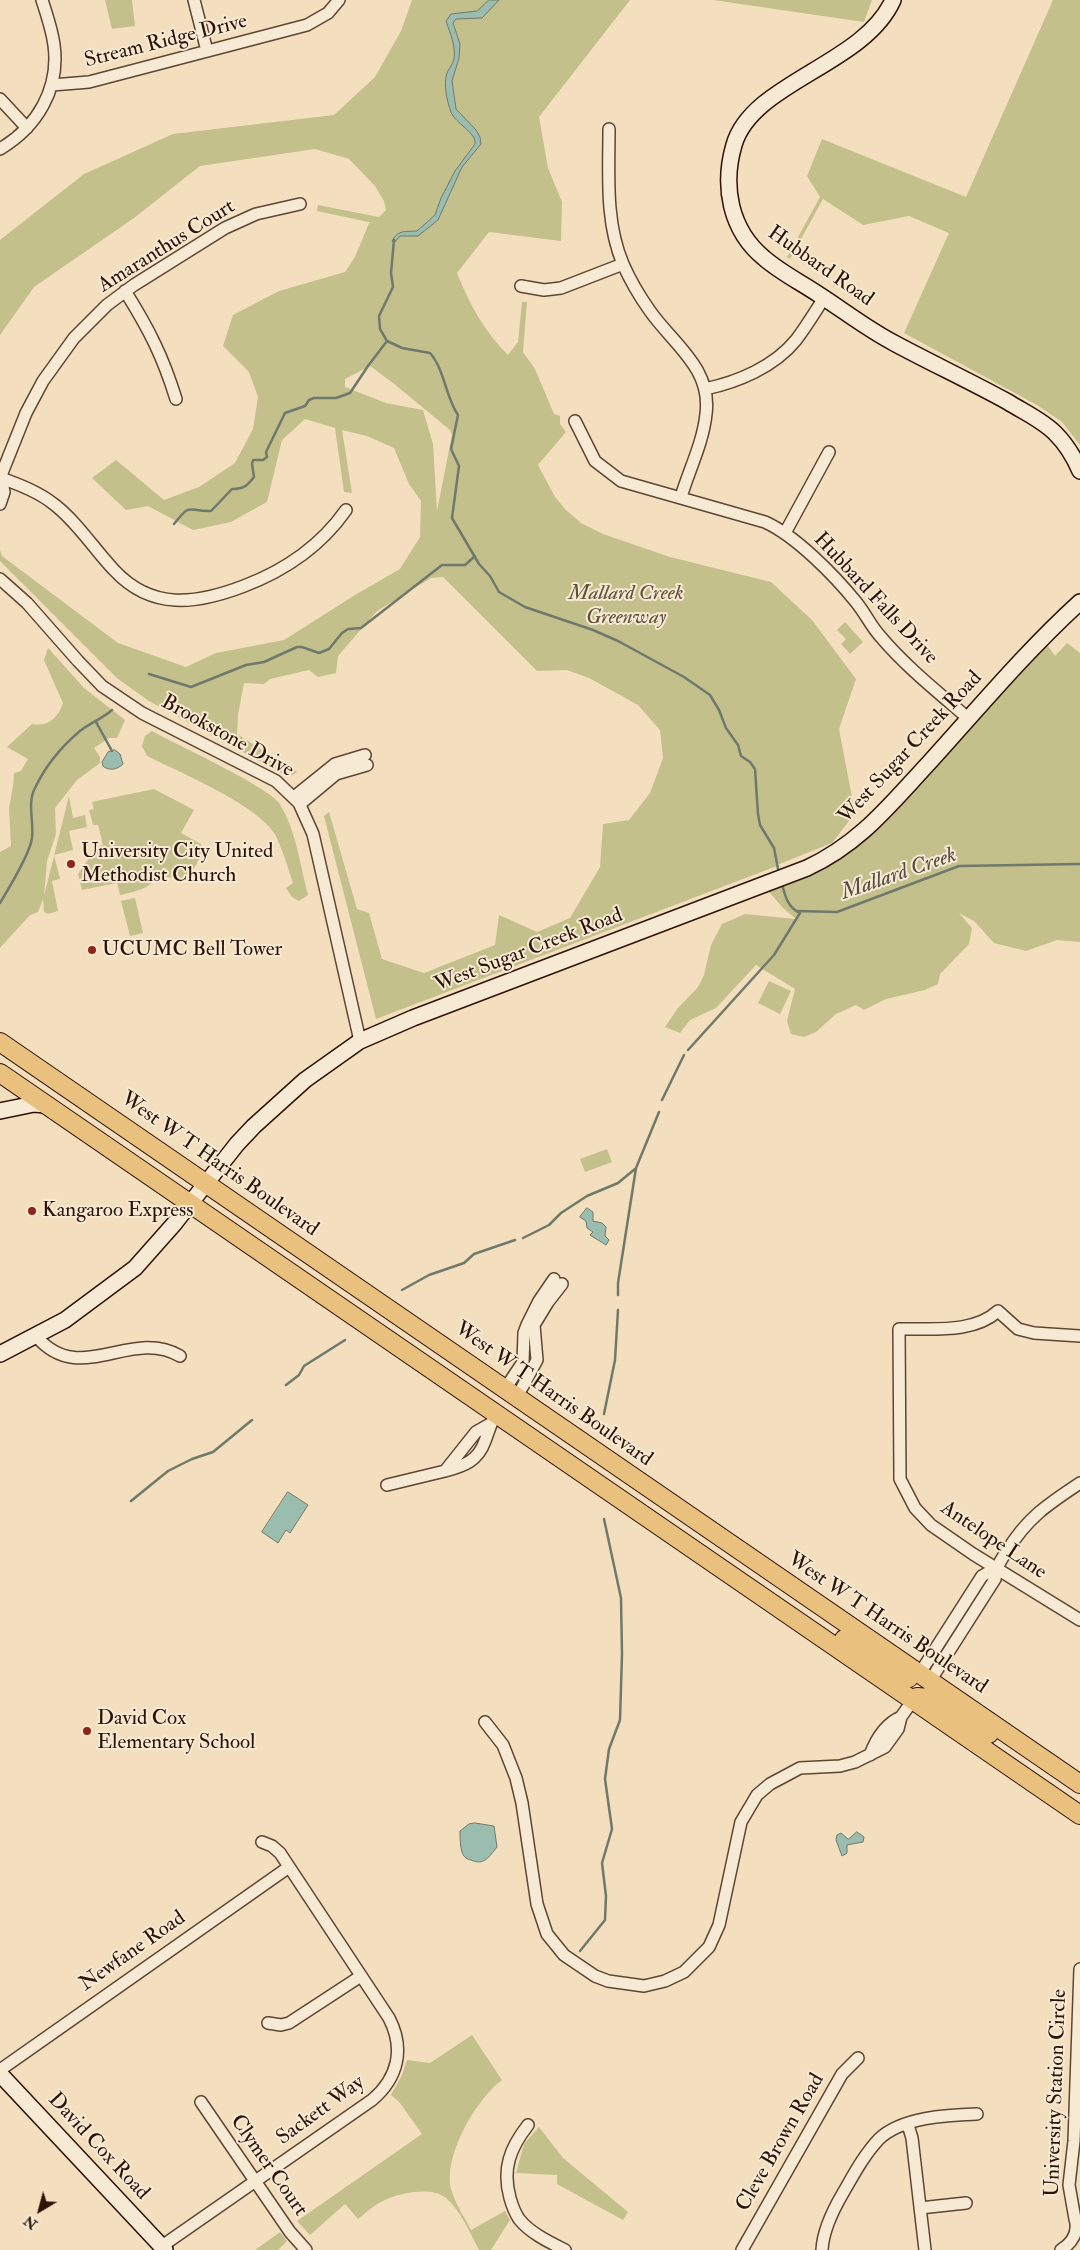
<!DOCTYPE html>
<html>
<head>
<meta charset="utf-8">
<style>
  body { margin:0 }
  #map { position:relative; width:1080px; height:2250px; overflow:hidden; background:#f3dfbd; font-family:"IM FELL Double Pica",serif }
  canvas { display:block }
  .north { position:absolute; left:15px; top:2185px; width:50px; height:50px; -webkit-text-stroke:4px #f7ead4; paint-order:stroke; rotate:217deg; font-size:14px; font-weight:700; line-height:20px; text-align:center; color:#2d1207 }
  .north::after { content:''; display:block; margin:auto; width:18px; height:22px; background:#2d1207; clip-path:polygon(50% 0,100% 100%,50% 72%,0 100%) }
</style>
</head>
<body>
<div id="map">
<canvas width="1080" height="2250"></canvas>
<div class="north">N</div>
</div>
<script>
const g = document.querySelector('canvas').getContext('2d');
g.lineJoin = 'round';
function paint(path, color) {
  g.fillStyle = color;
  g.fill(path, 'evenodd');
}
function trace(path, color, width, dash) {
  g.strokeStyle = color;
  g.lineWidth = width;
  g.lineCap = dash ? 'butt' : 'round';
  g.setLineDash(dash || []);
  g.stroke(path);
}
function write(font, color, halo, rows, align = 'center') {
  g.font = font + ' "IM FELL Double Pica",serif';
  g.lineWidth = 4;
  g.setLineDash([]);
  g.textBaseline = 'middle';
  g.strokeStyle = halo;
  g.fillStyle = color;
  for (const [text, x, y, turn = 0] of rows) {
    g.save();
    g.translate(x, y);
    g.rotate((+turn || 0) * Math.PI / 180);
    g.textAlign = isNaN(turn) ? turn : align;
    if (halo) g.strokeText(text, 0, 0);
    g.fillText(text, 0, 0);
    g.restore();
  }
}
paint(new Path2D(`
  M105 0H132L135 26 112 29Z
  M412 0H630L539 117 548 168 562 202 561 241 489 232 457 273C471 307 483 329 508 355L518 342 522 302H527L523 352 535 369 554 414 560 416V424L566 432 538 465 555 497 566 510 581 523 603 534 670 557 771 582 812 620 856 679 839 729 855 813 832 843 777 865V866L376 1019 324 816 329 812 357 909 369 913 382 959 424 973 495 945 499 915 537 932 570 918 600 867 603 824 629 820 650 793 663 758 660 730 638 705 589 678 567 670 537 671 443 577 431 578 377 611 338 656 336 673 318 677 309 670 270 679 264 684 244 683 238 715 237 734 297 772 289 777 149 701 118 679 0 561V550L2 556 118 643 186 667 216 653 284 640 355 595 400 569 420 537 421 501 409 484 394 448 367 436 342 430 352 493 344 492 335 428 305 419 282 440 267 502 231 522 193 530 148 506 126 510 92 478 116 460 164 500 199 487 235 463 253 429 258 397 249 372 223 346 233 315 279 291 345 272 355 257 369 223H373L317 211 318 205 379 217 386 210 384 201 375 186 349 159 315 149 200 166 134 218 34 287 0 335V240L84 174 173 134 334 115 375 77 401 31ZM370 366 393 383 450 430 452 435 437 511 433 444 423 410 386 403 345 387V379Z
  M713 0H872L864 22Z
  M1053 0H1080V445L1062 422 1037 405 904 333 949 233 909 216 863 225 823 199 790 259 787 257 820 197 807 176 822 139 966 197Z
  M845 622 863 642 850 654 841 644 846 639 837 630Z
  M1043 639 1055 656 1067 643 1080 653V942L1057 940 1026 951 994 943 974 921 959 913 972 928 969 944 940 974 938 984 925 990 886 999 864 1010 856 1005 836 1014 816 1032 804 1037 791 1034 787 1021 795 989 756 965 716 1008 690 1020 680 1033 665 1027 678 1008 698 987 704 975 711 945 722 924 745 914 796 919 783 908 763 885 845 848Z
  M48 648 84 688 125 720 117 738H109L94 748 100 757V763L77 780 55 808 56 834 47 861 44 896 69 796 73 818 85 815 87 827 69 831 73 850 54 855 60 879 52 881 58 911 48 914 44 912 43 899 38 912 30 915 0 948V852L11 846 9 808 13 786 14 773 21 771 28 759 7 747 32 724C48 727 58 718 63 703L44 660Z
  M152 731C175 744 267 786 279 803 296 829 300 865 308 895L299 901 292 897 286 888 293 883C288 868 283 851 276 836 259 805 179 772 147 756L142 746 145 736Z
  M154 789 194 810 181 833 201 844 203 852 191 874 177 880C166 873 156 879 148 886 144 889 127 894 120 895L117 883 82 890 78 874 97 847 103 845 98 825H93L89 810 94 809 92 802Z
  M135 898 143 933 130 936 121 901Z
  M769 981 791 991 780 1014 758 1003Z
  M607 1149 612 1162 585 1172 580 1159Z
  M472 2035 502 2080C476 2099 441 2159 452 2192 456 2205 465 2218 471 2230L505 2211 510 2220 491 2250H479C470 2233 461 2211 446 2198 431 2186 398 2193 383 2201 374 2205 366 2213 358 2219L345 2204 310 2235 297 2221 422 2134 400 2103 391 2095 402 2075 407 2060 430 2063Z
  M539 2127 563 2158 628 2212 623 2220 557 2184V2175L516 2173 524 2144Z
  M280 2232 287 2241 278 2250H255Z`), '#c3c08c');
const water = new Path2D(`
  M489 0H499L482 18 456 19 453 23 460 44 459 58 452 81 456 109 476 130 480 137 481 144 462 167 438 220 418 236H400L394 243 392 241C399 229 405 232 417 231L435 215 441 198 455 171 475 144C477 133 455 123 451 112 447 101 443 84 447 73 449 68 453 64 454 59 456 46 450 33 446 21L451 14 477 11Z
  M115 750 120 754 123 764C117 770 109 771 103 766L102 762 108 752Z
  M587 1208 593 1212V1221L602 1223 606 1227 605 1236 609 1240 606 1245 590 1235 593 1232 587 1228 586 1221 580 1217Z
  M288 1492 308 1505 290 1533 286 1530 278 1543 262 1532Z
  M475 1823 494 1826 497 1847C489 1857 484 1866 471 1860 466 1859 463 1856 462 1852 460 1846 460 1838 460 1831L469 1824Z
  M857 1832 864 1837 863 1842 847 1845V1853L842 1856 836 1840 837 1835 841 1833 848 1839Z`);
paint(water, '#9bbdb0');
trace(water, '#6f796c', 1);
trace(new Path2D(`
  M394 240 391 273 393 287 379 316 380 329 387 341 402 348 430 353C445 370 445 396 458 415L451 449 459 466 452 518 479 564 490 576 499 592 525 607 593 630 618 641 684 677 710 695 719 710 726 728 738 745 741 756 750 762 755 769 758 814 760 825 774 848 779 874
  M174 524C192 501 187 512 211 511L232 489C244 489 247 486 254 477L252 464 253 460H263L267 457 266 452 285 413 305 406 309 400 314 398H336L350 393 368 366 387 341
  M149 674 191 687 246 665 264 662 297 647H302L319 653 329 649 342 633 348 629 361 628 442 565H465L475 556
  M96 722 112 751
  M0 903C9 888 30 854 32 838 34 821 27 803 35 788 45 767 62 746 80 731 90 723 102 719 112 710
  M797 911 837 912 959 866 1080 864
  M688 1050 774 955 800 913C788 908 785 896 782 884
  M662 1100 684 1055
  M523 1238 549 1225 561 1213 587 1196 618 1183 635 1169
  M402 1290 429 1275 464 1263 474 1254 515 1240
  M618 1295V1283L636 1168 659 1112
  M286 1385 299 1375 304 1366 345 1340
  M604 1414 615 1360 618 1310
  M131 1501 168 1471 192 1459 213 1452 252 1420
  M580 1951 605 1920 606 1896 602 1863 612 1829 605 1779 609 1749 620 1720 622 1654 621 1598 604 1519`), '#6f796c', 2.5);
const street = new Path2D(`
  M194 0 207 51
  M52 85 89 82 307 25 328 13 339 0
  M0 99 27 128
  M609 129C609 174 605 222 623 264 630 280 640 297 650 311 673 344 712 368 706 414 703 443 689 470 681 497
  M0 149C37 127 60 89 54 45 52 30 47 15 42 0
  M521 286 544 290 561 288 623 264
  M125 291C149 329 163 357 176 399
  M705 389C738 382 774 367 796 340 806 327 815 312 824 298
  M575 421 595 461 621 481 765 522C796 536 835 576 856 602 865 613 871 626 880 636 906 667 939 693 969 719
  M0 478 26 413 43 381 74 338 107 305 134 285 225 228 256 214 300 204
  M1 478C20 485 39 492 55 505 78 523 94 549 114 570 152 611 197 604 244 586 286 570 320 547 346 510
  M0 504 4 492 1 478
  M785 533 829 452
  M0 579 27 603 78 661 102 686 142 713 276 781 299 803 313 834 360 1041
  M294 797 335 764 365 755
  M300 804 336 774 367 765
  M36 1336C80 1388 130 1327 180 1356
  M1080 1336 1034 1333 1018 1329 998 1311C973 1334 932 1328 899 1329L900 1479 915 1508 931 1525 973 1554 1080 1620
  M505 1389 523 1362 524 1333 527 1325 539 1301 554 1279
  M517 1397 537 1360 534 1325 548 1302 562 1284
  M490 1424 476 1432 445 1471C464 1466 478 1461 485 1441 489 1431 490 1424 496 1415
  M387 1485 445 1471
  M920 1673 982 1576 996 1568
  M930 1681 995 1579C996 1568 1000 1561 1007 1551 1027 1518 1048 1504 1080 1483
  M485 1722 503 1745 516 1778 522 1803 537 1904 547 1934 564 1955 595 1976 608 1981 644 1986 665 1981 684 1972 709 1947 719 1925 741 1822 757 1795 770 1784 800 1768 840 1766 855 1762 885 1747 898 1729 901 1717 913 1700
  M870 1755C876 1739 885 1724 901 1717
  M1080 1969 1074 2141 1069 2185 1075 2219 1080 2222
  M268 2023 281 2025 289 2023 361 1976
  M0 2070 289 1867
  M201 2102 290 2232 306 2250
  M528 2125C510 2148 502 2169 510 2198 512 2205 515 2213 519 2219 530 2233 549 2242 565 2250
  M908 2125 912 2138 925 2250
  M920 2208 966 2203
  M162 2246 372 2100C398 2078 405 2049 389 2018L280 1853 272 1846 262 1842
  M742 2250 842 2074 858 2058
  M822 2250C823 2230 833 2210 843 2193 854 2174 864 2155 879 2139 902 2117 947 2115 977 2114
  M1061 2250C1072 2243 1079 2232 1075 2219`);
const secondary = new Path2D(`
  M893 0C864 65 752 82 734 145 722 186 730 230 764 258 780 272 800 282 818 294 843 310 867 329 894 343 931 363 970 381 1008 402 1024 412 1042 420 1055 433 1066 444 1074 457 1080 471
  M0 1111 34 1104 46 1105
  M0 1354 65 1320 135 1268 174 1224 237 1144 254 1126 305 1080 360 1041 413 1018 807 868C859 844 889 806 927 765 977 710 1025 652 1080 602
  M0 2074 165 2250`);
const primary = new Path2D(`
  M0 1042 1080 1784
  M0 1073 1080 1815
  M844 1639 900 1674 909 1678
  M913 1700 917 1697 931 1698 989 1734`);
trace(street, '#5e4534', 14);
trace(secondary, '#2d1207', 18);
trace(primary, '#2d1207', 20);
trace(street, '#f7ead4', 11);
trace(secondary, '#f7ead4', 15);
trace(primary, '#eac07e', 18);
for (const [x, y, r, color] of [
  [71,864,5,"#8f2418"],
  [92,950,5,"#8f2418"],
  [32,1211,5,"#8f2418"],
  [87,1731,5,"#8f2418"]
]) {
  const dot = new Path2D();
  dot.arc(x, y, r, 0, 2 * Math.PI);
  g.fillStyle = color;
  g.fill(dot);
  trace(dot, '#f7ead4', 2);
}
write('21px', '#2d1207', '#f7ead4', [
  ["Stream Ridge Drive",166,42,-14],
  ["Amaranthus Court",167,247,-32],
  ["Hubbard Road",820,267,35],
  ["Hubbard Falls Drive",875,599,47],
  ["Brookstone Drive",227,737,29],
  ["West Sugar Creek Road",911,748,-47],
  ["West Sugar Creek Road",529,951,-21],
  ["West W T Harris Boulevard",219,1165,35],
  ["West W T Harris Boulevard",553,1395,35],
  ["Antelope Lane",993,1541,34],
  ["West W T Harris Boulevard",887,1624,34],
  ["Newfane Road",133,1952,-35],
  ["University Station Circle",1057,2093,-88],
  ["Sackett Way",321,2111,-36],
  ["Cleve Brown Road",781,2143,-60],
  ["David Cox Road",98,2147,47],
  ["Clymer Court",268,2166,55]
]);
write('italic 21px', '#624f36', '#f7ead4', [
  ["Mallard Creek",626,594],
  ["Greenway",626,618]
]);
write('21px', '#2d1207', '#f7ead4', [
  ["University City United",81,852],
  ["Methodist Church",81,876],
  ["UCUMC Bell Tower",102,950],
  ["Kangaroo Express",42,1211],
  ["David Cox",97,1719],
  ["Elementary School",97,1743]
], 'left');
write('italic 22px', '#544e42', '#f7ead4', [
  ["Mallard Creek",899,875,-19]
]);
</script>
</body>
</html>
